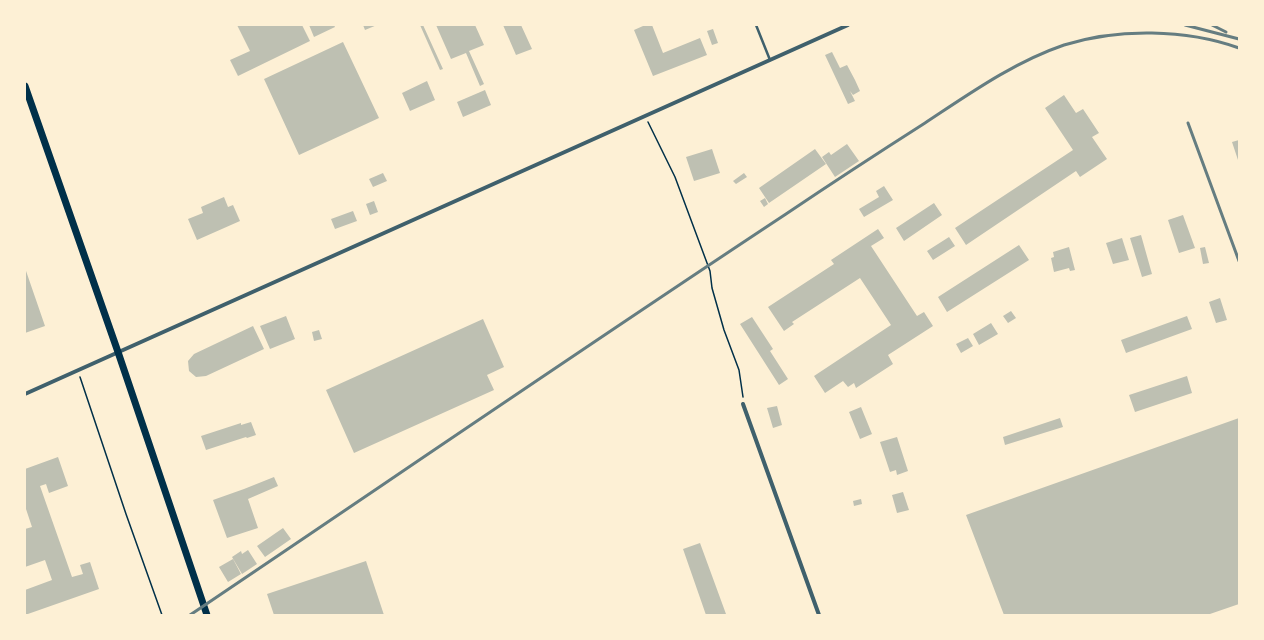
<!DOCTYPE html>
<html>
<head>
<meta charset="utf-8">
<style>
  body { margin:0 }
  #map { position:relative; width:1264px; height:640px; overflow:hidden; background:#fdf0d5; font-family:Raleway,sans-serif }
  canvas { display:block }
  .frame { position:absolute; inset:0; border:26px solid #fdf0d5; pointer-events:none }
</style>
</head>
<body>
<div id="map">
<canvas width="1264" height="640"></canvas>
<div class="frame"></div>
</div>
<script>
const g = document.querySelector('canvas').getContext('2d');
g.lineJoin = 'round';
function paint(path, color) {
  g.fillStyle = color;
  g.fill(path, 'evenodd');
}
function trace(path, color, width, dash) {
  g.strokeStyle = color;
  g.lineWidth = width;
  g.lineCap = dash ? 'butt' : 'round';
  g.setLineDash(dash || []);
  g.stroke(path);
}
paint(new Path2D(`
  M237 25H302L310 41 238 76 230 60 250 51Z
  M309 25H334L335 27 314 37Z
  M363 25H377L365 30Z
  M420 25H423L443 69 440 70Z
  M436 25H475L484 45 469 51 484 84 480 86 466 53 451 59Z
  M503 25H521L532 49 516 55Z
  M643 25H652L663 53 700 38 707 55 653 76 634 30 643 26Z
  M713 29 718 43 712 45 707 31Z
  M343 42 379 118 299 155 264 79Z
  M832 52 840 68 847 65 855 80 847 84 855 80 860 91 853 95 850 91 855 101 848 104 825 55Z
  M427 81 435 100 410 111 402 93Z
  M485 90 491 105 463 117 457 102Z
  M1064 95 1076 113 1083 109 1099 133 1092 137 1107 159 1080 177 1076 171 966 245 955 228 1073 150 1045 108Z
  M1239 140V163L1232 142Z
  M847 144 859 161 835 177 822 157 829 152 831 155Z
  M712 149 720 173 694 181 686 157Z
  M815 149 826 164 769 203 759 188Z
  M383 173 387 181 373 187 369 179Z
  M744 173 747 177 736 184 733 181Z
  M884 186 893 200 864 217 859 209 879 197 876 191Z
  M224 197 228 207 233 205 240 221 197 240 188 219 203 213 201 207Z
  M765 198 768 204 764 207 760 201Z
  M374 201 378 212 370 215 366 204Z
  M934 203 942 215 904 241 896 228Z
  M353 211 357 221 335 229 331 219Z
  M1183 215 1195 248 1179 253 1168 220Z
  M878 229 884 238 871 246 917 316 924 312 933 326 888 355 893 364 856 388 854 383 848 387 843 381 825 393 814 376 891 325 860 278 792 322 794 324 784 331 768 307 834 264 831 260Z
  M1141 235 1152 274 1142 277 1130 238Z
  M949 237 955 246 933 260 927 251Z
  M1122 238 1129 260 1113 264 1106 243Z
  M1019 245 1029 260 947 312 938 297Z
  M1069 247 1075 270 1070 271 1069 268 1054 272 1051 258 1054 257 1053 252Z
  M1205 247 1209 263 1203 264 1200 248Z
  M25 268 45 326 25 333Z
  M1220 298 1227 320 1216 323 1209 302Z
  M1011 311 1016 318 1008 323 1003 316Z
  M286 316 295 339 270 349 260 326Z
  M1187 316 1192 329 1126 353 1121 340Z
  M752 317 773 349 770 351 788 379 779 385 740 324Z
  M483 319 504 367 487 375 494 390 354 453 326 390Z
  M991 323 998 334 979 345 973 334Z
  M253 326 264 349 206 376 196 377 189 371 188 361 194 354Z
  M319 330 322 339 314 341 312 332Z
  M968 338 973 346 961 353 956 344Z
  M1187 376 1192 393 1135 412 1129 395Z
  M777 406 782 425 773 428 767 408Z
  M861 407 872 434 860 439 849 412Z
  M1060 418 1063 427 1005 445 1003 437Z
  M1239 418V604L1207 615H1004L966 515Z
  M251 422 256 435 247 438 246 437 206 450 201 436 241 423V425Z
  M897 437 908 471 897 475 896 470 890 472 880 442Z
  M58 457 68 486 49 493 46 484 40 486 72 577 83 574 80 565 90 562 99 589 25 615V590L52 580 45 560 25 567V529L32 527 25 506V469Z
  M274 477 278 486 248 499 258 528 227 538 213 500 244 489Z
  M903 492 909 510 897 513 892 495Z
  M861 499 862 504 854 506 853 501Z
  M283 528 291 539 265 557 257 546Z
  M700 543 726 614 722 615H706L683 549Z
  M248 550 257 564 242 574 232 557 241 551 242 554Z
  M233 559 241 574 228 582 219 567Z
  M366 561 384 615H274L267 594Z`), '#bec0b2');
trace(new Path2D(`
  M648 122 675 177 710 271 712 288 724 330 739 370 743 397
  M80 377 126 514 162 615`), '#003049', 1.5);
trace(new Path2D(`
  M756 25 770 60`), '#3f606c', 2.5);
trace(new Path2D(`
  M25 394 848 25
  M743 404 819 615`), '#3f606c', 4);
trace(new Path2D(`
  M25 86 118 352 207 615`), '#003049', 7);
trace(new Path2D(`
  M1185 25 1239 39
  M1212 25 1226 32
  M1188 123 1239 261
  M190 615C389 481 586 346 786 214 832 183 878 153 925 123 969 94 1014 62 1064 45 1118 28 1186 29 1239 48`), '#657d81', 3);
</script>
</body>
</html>
